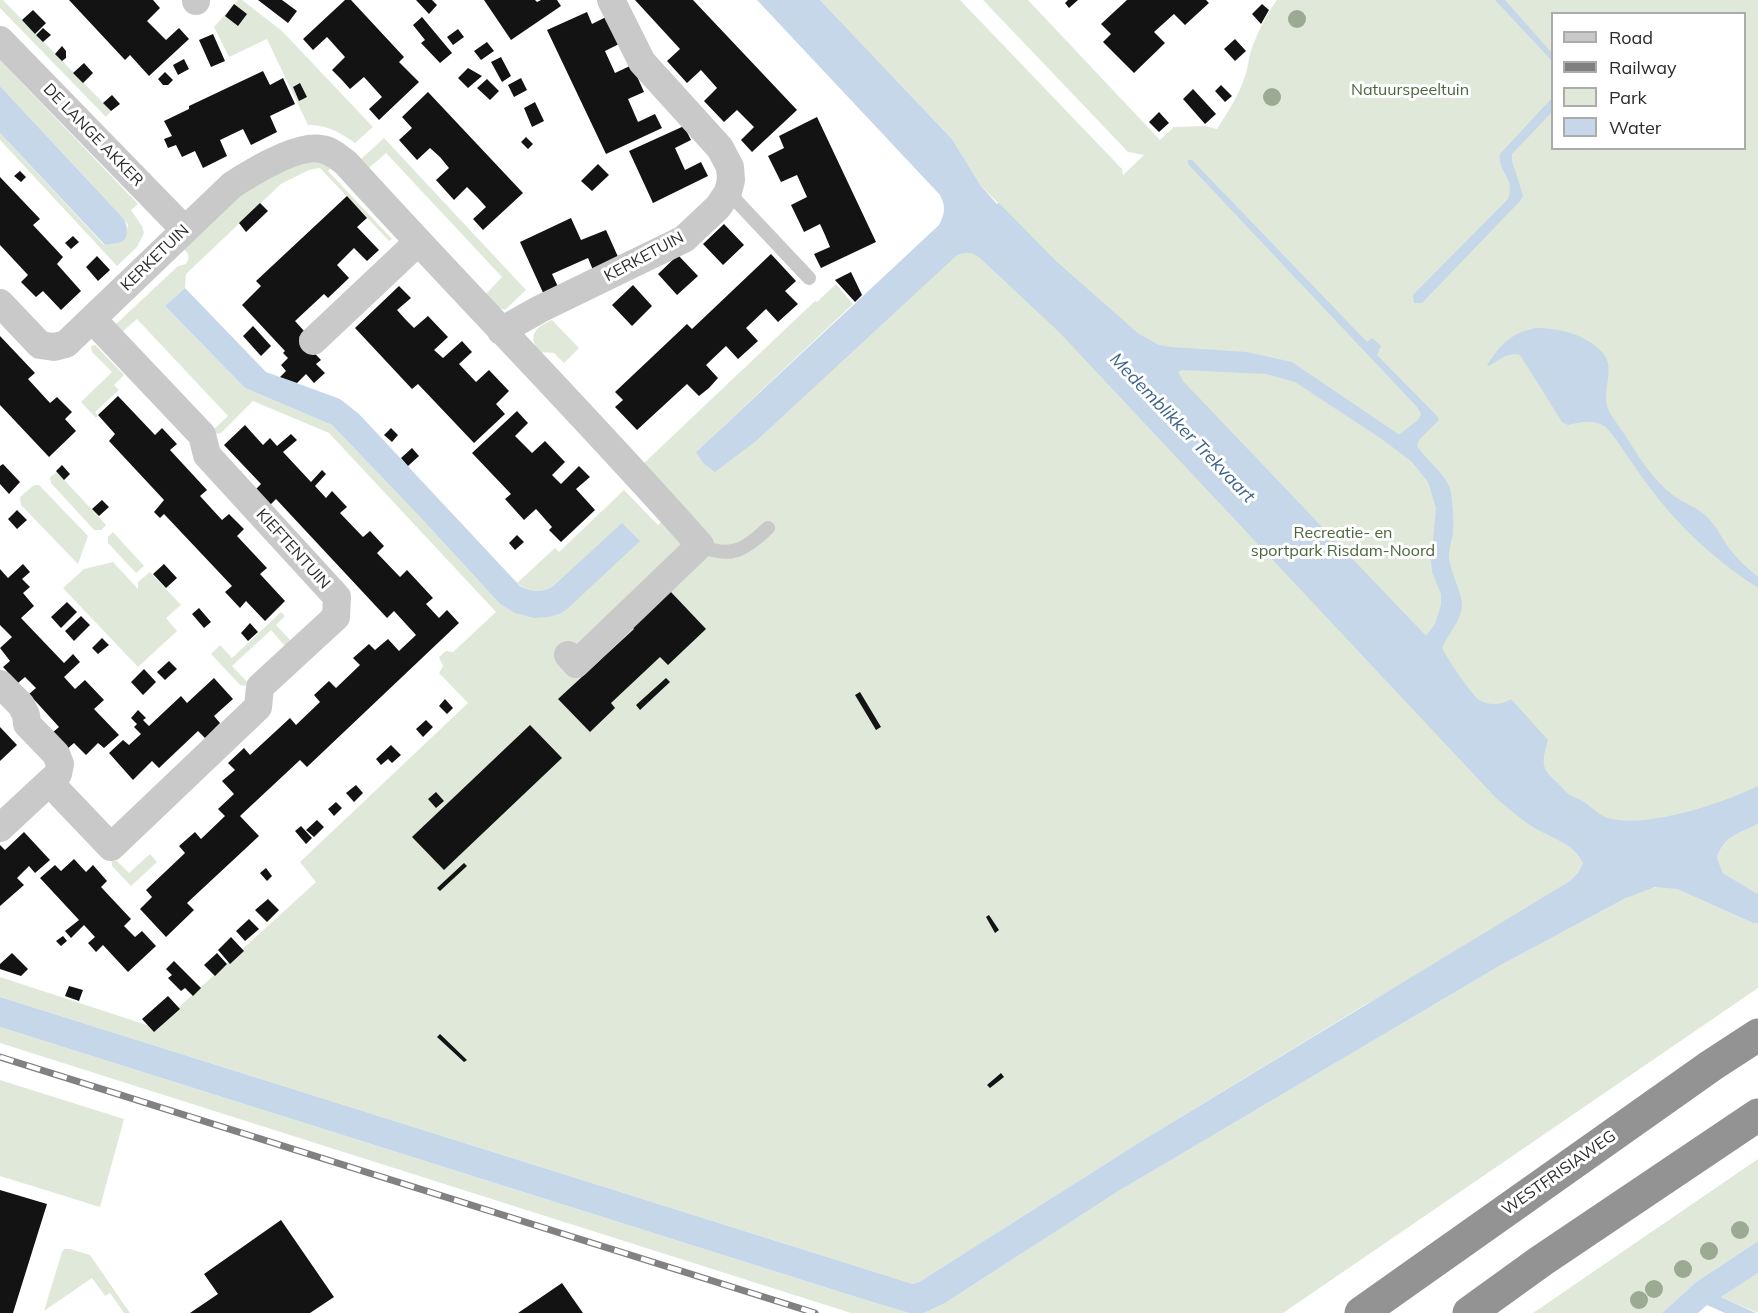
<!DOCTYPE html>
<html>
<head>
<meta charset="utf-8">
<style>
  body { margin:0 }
  #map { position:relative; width:1758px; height:1313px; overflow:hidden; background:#fff; font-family:Mulish,sans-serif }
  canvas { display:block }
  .legend { position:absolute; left:1551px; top:12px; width:195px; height:138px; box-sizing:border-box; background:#fff; border:2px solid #ababab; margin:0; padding:8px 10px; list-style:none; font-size:18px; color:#2c2c2c }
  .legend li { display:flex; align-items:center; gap:12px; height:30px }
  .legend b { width:30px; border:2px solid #ababab }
</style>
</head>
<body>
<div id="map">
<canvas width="1758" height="1313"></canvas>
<ul class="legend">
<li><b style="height:8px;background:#c9c9c9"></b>Road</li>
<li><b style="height:8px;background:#818181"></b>Railway</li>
<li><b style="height:16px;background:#e0e9d9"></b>Park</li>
<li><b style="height:16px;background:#c5d7e9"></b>Water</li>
</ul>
</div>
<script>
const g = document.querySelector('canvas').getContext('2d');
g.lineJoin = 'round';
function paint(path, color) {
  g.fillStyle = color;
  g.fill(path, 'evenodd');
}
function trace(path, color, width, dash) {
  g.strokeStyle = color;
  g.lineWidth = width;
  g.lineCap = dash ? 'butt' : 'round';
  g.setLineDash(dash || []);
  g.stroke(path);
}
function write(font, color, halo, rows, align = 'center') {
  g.font = font + ' Mulish,sans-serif';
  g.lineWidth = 6;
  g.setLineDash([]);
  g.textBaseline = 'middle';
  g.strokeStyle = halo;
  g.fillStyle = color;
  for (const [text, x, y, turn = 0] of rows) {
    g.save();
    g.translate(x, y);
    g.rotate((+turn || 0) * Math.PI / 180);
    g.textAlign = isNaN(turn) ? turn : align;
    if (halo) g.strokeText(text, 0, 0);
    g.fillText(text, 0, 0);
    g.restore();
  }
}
paint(new Path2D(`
  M0 0H3L111 111 106 117 0 8Z
  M238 0H242L282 31 373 127 355 143C341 133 326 124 308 125L267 39 229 57 214 27Z
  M820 0H960L1122 169 1123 175 1144 155 1128 152 983 0H1028L1160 140 1174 127 1205 126 1217 129C1227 113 1238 97 1244 79 1248 70 1248 60 1251 51 1257 33 1266 15 1277 0H1758V788L1363 1006 1148 1137 919 1282 913 1284 0 997V977L156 1028 316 882 300 862 468 703 439 673 443 666 439 657 446 651 453 652 496 612 329 433 253 401 221 433 216 434 214 429 228 416 137 319 122 332 115 325 178 266 186 264C191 256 188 254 183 248L238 196 304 160 333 165 328 171 392 239 389 241 320 168 309 170 281 184 186 274 185 288 165 306 245 388 332 425 420 517 500 604 516 613 533 618 622 524 552 587C539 594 528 592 517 583L555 548 559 552 624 490 658 525 681 505 643 464 815 301 817 302 836 284 853 304 696 452 1001 206 981 186 952 139ZM1552 14H1744V148H1552Z
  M0 60 138 204 131 210 142 226 144 233 137 247 117 266 0 140V133L104 245 125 238 128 225 124 219 0 86Z
  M384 138 526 290 505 310 499 308 486 294 502 277 386 153 369 168 359 161Z
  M552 320 579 348 564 363 554 353 540 352C526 336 536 327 552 320Z
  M95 345 124 375 114 385 119 390 95 412 98 416 96 418 81 402 112 372 92 352 91 346Z
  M57 472 106 525 101 530H94L51 483 50 477Z
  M34 485H39L88 536 78 564 21 505 20 497Z
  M113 532 144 566 136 573 108 543V537Z
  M113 562 138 589V582L150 572 181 605 166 618 177 631 138 667 63 588 84 569Z
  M281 612 285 616 276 625 291 641 287 645H284L271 630 232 666 247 682 245 686 240 685 211 654 220 645 232 658Z
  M1758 824V894L1723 873 1717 858C1724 835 1739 834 1758 824Z
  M150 854 157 862 131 886 112 866V861H117L129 873Z
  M1661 886 1677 889 1753 923H1758V988L1283 1313H924L945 1303 1117 1192 1501 965 1626 898 1643 890Z
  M0 1027 869 1301 909 1313H851L0 1043Z
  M0 1080 124 1119 100 1207 0 1176Z
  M1758 1159V1241L1696 1282 1662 1313H1533Z
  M64 1249H70L90 1255 130 1313H124L110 1293 105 1296 92 1278 44 1311 62 1252Z
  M1758 1273V1313L1721 1297Z`), '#e0e9d9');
paint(new Path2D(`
  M757 0H820L952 139 981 186 997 204 999 203 1057 262 1139 334 1159 345 1171 347 1247 352 1292 362 1398 434H1400L1418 420 1421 414 1418 408 1188 164V160H1192L1367 342 1372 338 1381 346 1377 355 1437 416 1439 420 1419 440 1417 446C1426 460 1442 471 1449 486 1453 497 1454 522 1453 533 1452 541 1449 548 1449 556 1450 573 1462 591 1462 606 1461 621 1448 634 1442 648 1447 658 1471 694 1479 700 1488 706 1502 705 1511 699L1548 740C1538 772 1546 770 1565 791 1572 798 1577 797 1584 802 1590 806 1596 812 1603 816 1638 832 1724 803 1758 786V824C1739 834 1724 835 1717 858L1723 873 1758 894V923H1753L1677 889 1655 887 1626 898 1501 965 1117 1192 945 1303 924 1313H909L869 1301 0 1027V997L913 1284 919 1282 1148 1137 1570 881 1579 872 1583 863C1574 842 1547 837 1530 825 1518 817 1507 807 1496 798L1059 332 980 258C972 252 965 251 956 256L756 441 715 472 703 463 696 452 939 225C945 213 946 207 940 195ZM1182 370 1266 374 1295 382 1383 440 1412 462 1428 482 1436 508 1431 561 1432 572 1441 594V605L1435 624 1426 636 1183 381 1178 372Z
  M1495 0H1505L1552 53V61Z
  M0 86 124 219C127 224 129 237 123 241 121 243 109 244 105 245L0 133Z
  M1552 98V112L1512 154V161L1522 192 1523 196 1520 201 1422 303H1414L1413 295 1508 199C1516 178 1497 172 1500 154Z
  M185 288 266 372 340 399 359 414 520 586C532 592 540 593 552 587L622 523 640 541 566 610 559 614 548 617 533 618 515 613 500 604 420 517 332 425 245 388 165 306Z
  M1535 328C1559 328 1585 334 1602 352 1617 368 1601 389 1608 409 1611 416 1618 425 1623 432 1638 455 1651 479 1674 496 1685 504 1698 507 1708 518 1716 526 1722 538 1729 548 1737 559 1747 568 1758 577V588C1716 561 1679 527 1650 488 1635 468 1622 446 1606 427 1593 419 1582 422 1568 425L1562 422 1520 355C1508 352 1499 360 1489 366L1487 365C1501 344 1510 334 1535 328Z
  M1758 1241V1273L1721 1297 1756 1313H1725L1707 1305 1698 1313H1662L1696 1282Z`), '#c5d7e9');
paint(new Path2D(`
  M69 0H153L160 8 147 21 166 40 179 28 189 39 149 76 130 55 125 60Z
  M258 0H282L297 11 288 23Z
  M345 0H351L404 57 399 62 419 82 379 120 369 109 382 97 364 77 350 89 341 79 332 70 345 57 327 37 313 50 303 39Z
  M416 0H432L437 5 429 14Z
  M484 0H535L537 2 541 0H557L561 6 511 40Z
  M635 0H693L797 110 752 152 741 140 754 127 737 110 724 122 704 101 717 88 701 70 687 83 667 61 680 49Z
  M1068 0H1078L1069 8 1065 3Z
  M1127 0H1206L1209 3 1185 25 1174 14 1154 32 1165 43 1134 73 1103 42 1111 34 1101 24Z
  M234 4 247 14 238 26 225 16Z
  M1262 4 1269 10 1261 24 1252 14Z
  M33 10 46 23 35 34 22 20Z
  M587 12 592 24 608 16 621 43 605 51 615 73 632 65 644 92 628 99 638 122 655 114 662 128 606 154 547 30Z
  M422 17 452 53 440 63 421 43 425 40 413 25Z
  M43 28 51 35 43 42 36 35Z
  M458 29 464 37 453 45 447 37Z
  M213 34 225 61 211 67 199 40Z
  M1235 39 1246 51 1235 61 1224 49Z
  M487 42 494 51 481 60 474 51Z
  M62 46 66 51V58L62 61 55 54Z
  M501 57 511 76 502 82 491 62Z
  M184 59 189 69 178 75 173 65Z
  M84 63 93 73 83 83 73 73Z
  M468 68 482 76 468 88 458 78Z
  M263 71 270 85 283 78 295 104 270 116 277 132 251 145 243 129 220 140 227 156 203 168 195 151 182 157 176 145 168 148 164 139 172 136 164 121 189 109V106Z
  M165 72 173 80 168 85H163L158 79Z
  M521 78 527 90 514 97 508 85Z
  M487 79 499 91 490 100 477 88Z
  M300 83 307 97 299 101 293 87Z
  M1221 85 1232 96 1225 102 1215 91Z
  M1193 89 1216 114 1205 124 1183 99Z
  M428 92 523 193 483 230 473 219 486 207 477 197 467 187 454 200 436 180 449 168 440 157 430 148 417 160 399 140 412 128 402 117Z
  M112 95 120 104 111 111 103 103Z
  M535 102 544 121 532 127 524 108Z
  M1159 112 1169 123 1159 132 1149 122Z
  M817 117 876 242 821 268 814 254 830 247 825 235 820 224 804 232 791 205 807 197 797 175 781 182 768 156 784 148 779 136Z
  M684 126 691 140 675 148 685 170 701 162 708 176 653 203 629 151Z
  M526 137 533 144 528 149 521 142Z
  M598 164 609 175 592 191 581 181Z
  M20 171 26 177 21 182 14 176Z
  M0 177 40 219 33 225 63 257 57 264 81 291 61 310 43 291 36 297 21 282 28 275 0 245Z
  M347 196 367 218 357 227 379 250 367 261 354 248 337 265 349 278 328 298 324 294 295 321 305 332 299 337 321 360 316 364 325 373 314 383 306 374 297 383 280 377 286 371 281 365 288 358 283 353 285 351 242 305 261 286 256 281Z
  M260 203 268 211 246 232 239 223Z
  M571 218 581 240 606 230 619 259 593 270 588 258 552 274 560 291 545 297 520 242Z
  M724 224 744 245 723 265 703 244Z
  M73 236 79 242 71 249 65 243Z
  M771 254 796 281 785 291 798 304 778 322 766 309 746 328 758 341 738 359 726 346 706 365 718 378 709 388 699 396 687 384 637 430 615 407 623 400 615 392 687 324 692 329Z
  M678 255 698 276 677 295 658 274Z
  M97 256 110 270 98 281 86 267Z
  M851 272 862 295 855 302 835 280Z
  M633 285 652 306 632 326 612 305Z
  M399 286 411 298 397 310 406 320 414 328 428 316 448 337 434 350 443 358 462 341 472 352 459 364 476 382 489 370 509 391 496 404 505 414 474 443 418 384 412 389 355 328Z
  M253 326 271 346 261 356 243 336Z
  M0 336 35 373 28 379 50 403 57 397 72 412 65 419 76 431 49 457 0 405Z
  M118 396 155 435 162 428 177 444 170 450 207 490 200 496 222 520 229 514 244 529 237 536 267 568 260 574 285 601 265 621 246 601 240 608 225 592 232 586 164 514 160 518 154 512 164 500 109 441 115 434 98 415Z
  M517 411 528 423 515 436 532 453 545 441 565 462 552 475 561 484 579 466 590 477 576 489 595 510 561 542 549 530 552 527 536 509 524 520 505 499 511 494 472 453Z
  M245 425 263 445 270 438 277 446 291 434 297 440 283 452 311 482 322 470 326 474 315 486 326 498 332 491 347 507 340 513 363 537 370 531 384 546 377 553 400 577 407 570 433 598 426 604 439 618 447 610 459 623 307 767 300 760 240 816 259 836 187 903 194 910 166 937 140 909 152 897 146 890 185 853 179 846 195 832 201 839 225 816 218 809 234 794 222 781 235 770 228 763 244 748 250 755 290 718 296 725 320 702 314 695 329 681 336 688 360 665 353 658 369 644 375 650 388 639 399 651 416 635 394 611 387 618 276 499 269 506 254 491 261 484 224 445Z
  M391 428 398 435 392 442 384 435Z
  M412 448 419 456 408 466 401 458Z
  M3 464 20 482 9 494 0 484V466Z
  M62 465 70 474 64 480 56 471Z
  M102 500 109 507 99 516 92 509Z
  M17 510 27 520 17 529 8 519Z
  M517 535 524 542 515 550 509 543Z
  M23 564 30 572 22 579 30 587 23 593 34 606 21 618 64 663 73 654 80 662 64 677 75 689 85 680 104 700 94 709 119 735 104 748 98 743 86 755 74 743 67 749 52 733 59 727 29 694 36 688 25 677 18 683 3 667 10 661 0 648 12 637 0 625V569L8 578Z
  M164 564 177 578 166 588 153 574Z
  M670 591 706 629 668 665 660 657 611 703 615 708 590 732 558 699 634 629 632 627Z
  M67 602 77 612 61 628 51 617Z
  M199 608 211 622 204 628 192 614Z
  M81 616 90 625 74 641 65 631Z
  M250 623 258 632 248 641 241 633Z
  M102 638 109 645 98 654 92 648Z
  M169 661 177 669 165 680 157 672Z
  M144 669 156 682 143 695 131 682Z
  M214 678 233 699 214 716 220 723 205 738 198 731 159 768 152 761 133 780 109 753 123 740 129 745 141 734 134 727 137 724 131 718 138 710 146 718 143 720 149 726 181 696 187 703Z
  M666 678 670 682 640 710 636 705Z
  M860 692 881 727 876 730 855 695Z
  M445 699 453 708 447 714 439 706Z
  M426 720 433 727 423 737 416 729Z
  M530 725 562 758 444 870 412 837Z
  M0 727 17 745 0 761Z
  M391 745 401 755 392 763 388 759 381 765 376 759Z
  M356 785 363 793 354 802 346 793Z
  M436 792 444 801 436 808 428 799Z
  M336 802 342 808 334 816 328 809Z
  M317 820 324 827 314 837 306 830Z
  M301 826 312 838 306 844 295 831Z
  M24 832 50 860 35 873 29 866 17 878 24 885 0 906V845L5 850Z
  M74 859 86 872 93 865 107 881 101 887 131 919 124 926 135 937 142 931 156 946 128 972 103 945 96 952 88 943 95 937 84 925 71 938 65 931 79 920 40 878 55 865 61 871Z
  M464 863 467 866 440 891 437 888Z
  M266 868 272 876 267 881 260 873Z
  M268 899 279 910 267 922 255 910Z
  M989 915 999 930 995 933 986 917Z
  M249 919 259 929 245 941 236 931Z
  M63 936 67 941 61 946 56 941Z
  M231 937 244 951 230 964 218 950Z
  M12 953 28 969 21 976 0 969V964Z
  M217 953 227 964 215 976 204 965Z
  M174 961 201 988 193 996 185 988 181 991 168 978 172 975 166 969Z
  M69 986 83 990 79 1001 65 996Z
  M168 996 180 1009 154 1032 142 1019Z
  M440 1034 467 1060 464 1062 437 1037Z
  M1001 1073 1004 1077 990 1088 987 1085Z
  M0 1190 47 1204 13 1313H0Z
  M281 1220 334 1297 310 1313H190L218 1294 204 1274Z
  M562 1283 583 1313H518Z`), '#131313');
trace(new Path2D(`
  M728 192 809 278
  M700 545C730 560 746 549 768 528`), '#c9c9c9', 14);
trace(new Path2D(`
  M196 0V1
  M0 40 185 230
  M0 303 40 345 54 347 66 344 92 319 202 435 207 455 337 597 336 617 260 687 258 707 111 847 50 783
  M92 319 232 185C252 172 297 144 321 149 331 150 338 157 346 163 462 291 585 415 700 545L576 664 568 655
  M501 331 540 309 684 239 718 207 728 192 731 180 730 167 720 148 642 62 611 0
  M313 341 418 242
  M0 684 21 705 26 715 27 724 56 754 60 764 58 774 0 828`), '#c9c9c9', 28);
trace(new Path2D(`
  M1361 1313 1712 1065 1758 1035
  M1469 1313 1541 1261 1758 1115`), '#939393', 33);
const rail = new Path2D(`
  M0 1057 815 1313`);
trace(rail, '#818181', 7);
trace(rail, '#fff', 4.5, [14]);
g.fillStyle = '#9baa93';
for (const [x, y] of [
  [1297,19],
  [1272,97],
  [1740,1230],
  [1709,1251],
  [1683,1269],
  [1654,1289],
  [1639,1300]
]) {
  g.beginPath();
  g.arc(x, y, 9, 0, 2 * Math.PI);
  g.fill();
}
write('16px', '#4a653b', '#fff', [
  ["Natuurspeeltuin",1410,90],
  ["Recreatie- en",1343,533],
  ["sportpark Risdam-Noord",1343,551]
]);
write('16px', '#2c2c2c', '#fff', [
  ["DE LANGE AKKER",93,135,46],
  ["KERKETUIN",644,257,-28],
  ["KERKETUIN",155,258,-44],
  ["KIEFTENTUIN",293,549,48],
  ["WESTFRISIAWEG",1559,1173,-35]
]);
write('italic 18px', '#3c638b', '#fff', [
  ["Medemblikker Trekvaart",1182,428,46]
]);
</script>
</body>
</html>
